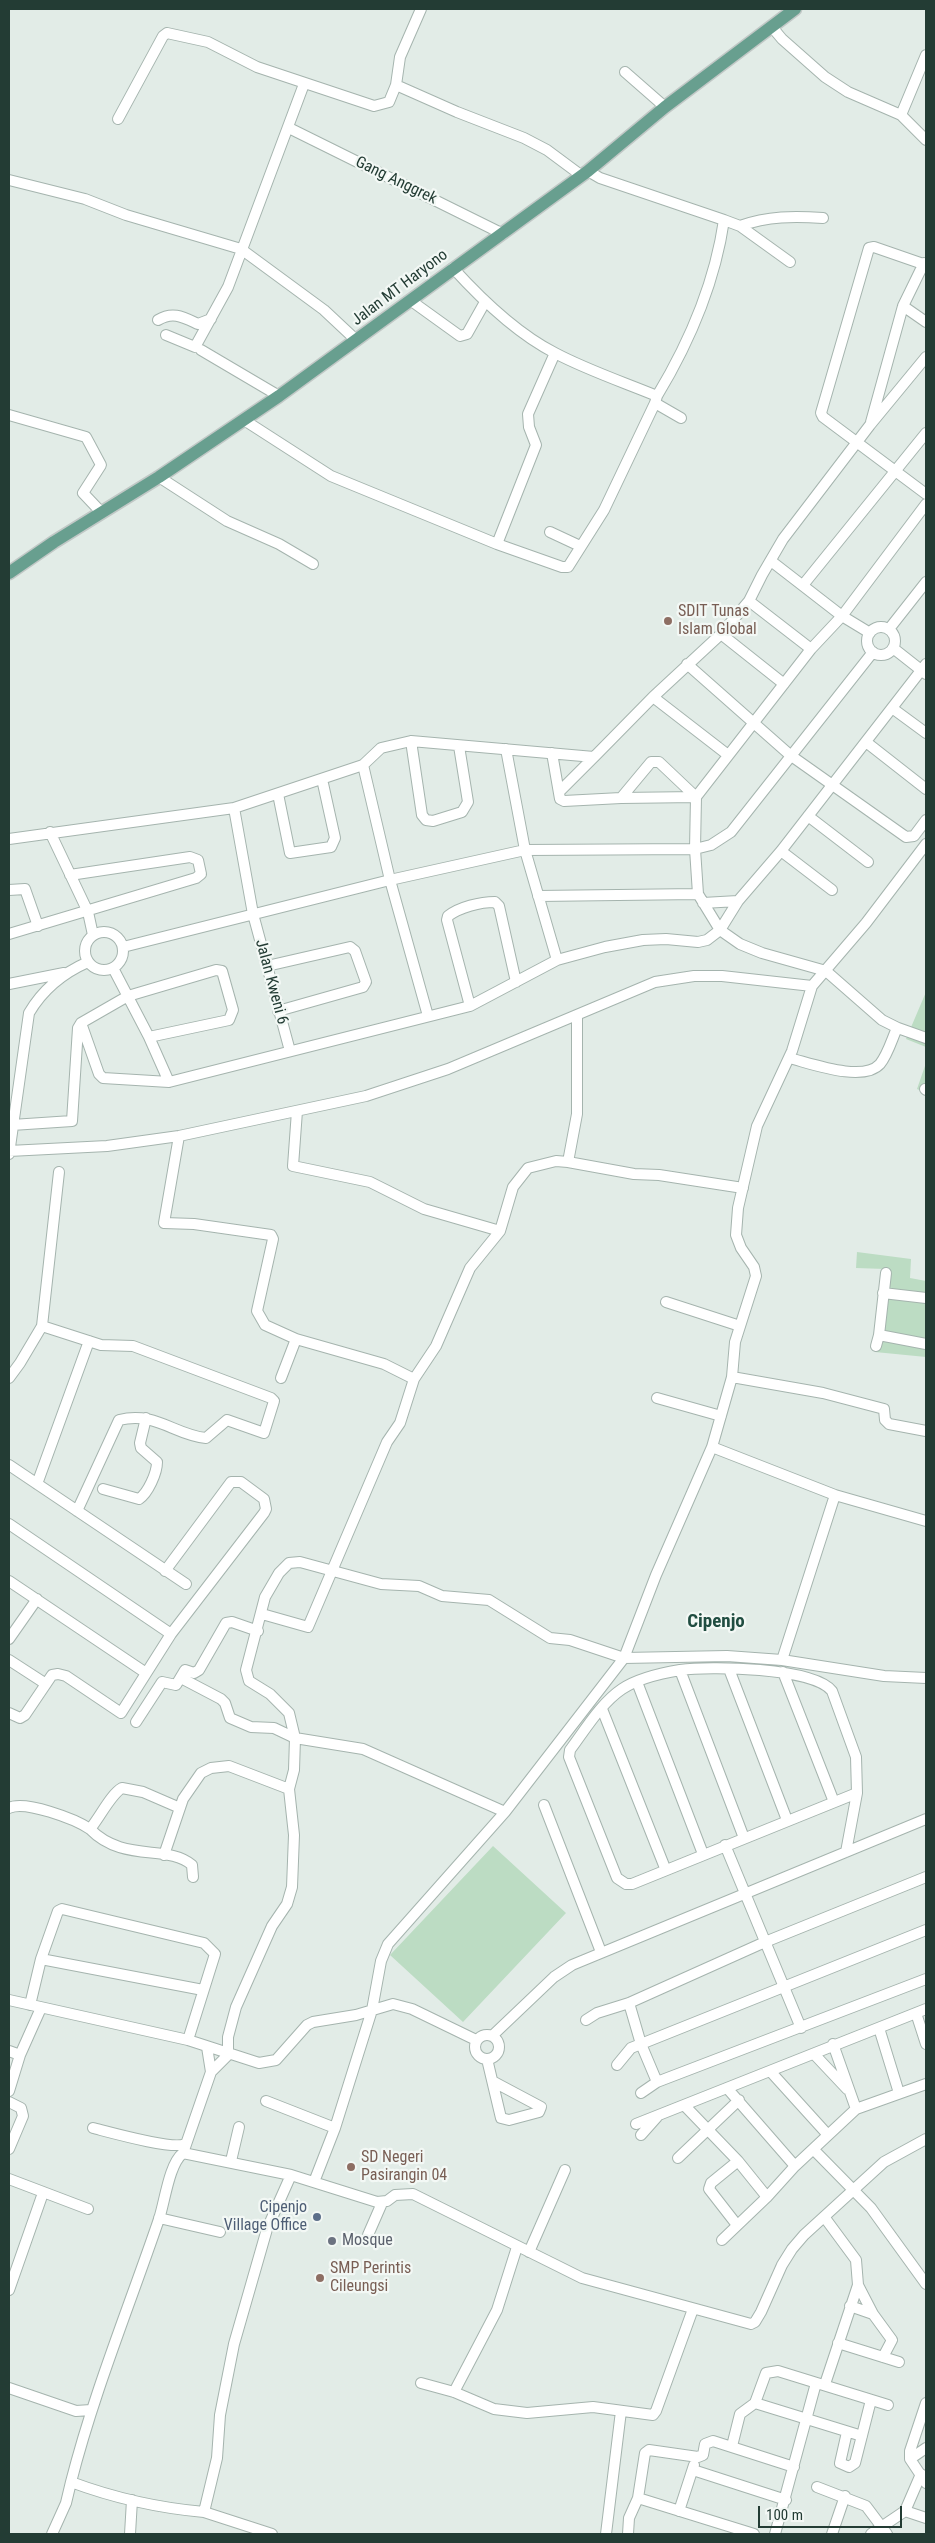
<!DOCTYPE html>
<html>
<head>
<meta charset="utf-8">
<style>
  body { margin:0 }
  #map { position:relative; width:935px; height:2543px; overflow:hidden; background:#e2ece7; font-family:"Roboto Condensed",sans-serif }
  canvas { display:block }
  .frame { position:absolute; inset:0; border:10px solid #233c34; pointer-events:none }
  .scale { position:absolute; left:758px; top:2506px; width:144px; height:22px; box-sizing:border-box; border:2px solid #233c34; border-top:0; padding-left:6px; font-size:15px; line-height:18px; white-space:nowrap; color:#233c34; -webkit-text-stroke:4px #f3f8f5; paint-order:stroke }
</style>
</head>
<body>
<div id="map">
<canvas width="935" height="2543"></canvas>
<div class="frame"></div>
<div class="scale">100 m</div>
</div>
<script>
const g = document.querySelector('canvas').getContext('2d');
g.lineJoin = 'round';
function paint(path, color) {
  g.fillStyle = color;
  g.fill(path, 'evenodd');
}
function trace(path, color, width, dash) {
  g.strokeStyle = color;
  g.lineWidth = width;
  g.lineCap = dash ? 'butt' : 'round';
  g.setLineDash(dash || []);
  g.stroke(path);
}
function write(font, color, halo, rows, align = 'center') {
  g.font = font + ' "Roboto Condensed",sans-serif';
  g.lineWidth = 4.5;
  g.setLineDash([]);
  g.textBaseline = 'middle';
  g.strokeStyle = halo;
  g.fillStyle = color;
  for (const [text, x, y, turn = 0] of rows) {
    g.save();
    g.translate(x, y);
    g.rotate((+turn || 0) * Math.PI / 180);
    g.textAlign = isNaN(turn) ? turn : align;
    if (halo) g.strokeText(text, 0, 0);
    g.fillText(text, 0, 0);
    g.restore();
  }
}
paint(new Path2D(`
  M926 992V1047L906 1039Z
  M926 1063V1093L917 1089Z
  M857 1252 911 1259 910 1278 926 1281V1357L875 1352 885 1269 856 1268Z
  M493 1846 566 1913 463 2022 390 1955Z`), '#bcdcc3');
const minor = new Path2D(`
  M421 9 400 57 396 85 457 112 524 138 547 150 582 176
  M772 27 782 39 825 77 848 92 901 115 926 140
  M625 72 665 107
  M901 115 926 55
  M118 119 163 36 167 33 208 42 257 67 374 106 389 102 396 85
  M289 128 503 234
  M9 180 85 199 126 215 241 249 324 310 356 340
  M724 220 740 226C768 216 794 216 823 218
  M740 226 790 262
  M926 265 874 247 869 248 821 413 823 417 926 494
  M453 268C482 300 516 333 555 353 587 370 623 382 657 396
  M410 300 460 336 467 334 485 302
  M903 306 926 322
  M158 320C173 311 183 317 198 324L211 319
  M166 335 195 347 228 287 304 84
  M201 350 279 396
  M655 403 681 418
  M9 415 86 437 101 465 83 493 101 512
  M244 420 331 476 497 544 562 567H568L604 510 655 403 657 396C689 343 715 282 724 220L600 178 588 171
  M871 422 903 306 924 263
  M159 477 227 521 279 544 313 564
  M550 532 580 546
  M497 544 536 445 529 427 528 414 555 353
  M771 561 842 616 870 633
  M803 585 926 433
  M749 601 811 649
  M867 641a14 14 0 1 1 28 0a14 14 0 1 1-28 0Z
  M889 629 926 582
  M721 634 784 684
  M893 648 926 674
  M687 664 790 755 906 837 914 836 926 820
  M653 697 728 755
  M892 708 926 733
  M411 741 422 815 426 820 433 821 462 812 468 802 459 746
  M866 742 926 789
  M506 749 525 850 557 960
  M552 753 560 799 564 801 621 798 696 797 811 649 842 616 926 504
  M363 765 390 880 428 1016
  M559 792 594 757
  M278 794 290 853 331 847 335 838 322 779
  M621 798 651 762H659L696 797 695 849 698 894 720 930 740 944 762 953 826 971 882 1020 898 1028 926 1038
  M234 808 253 914 290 1051
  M808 816 868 862
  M50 832 88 912 93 935
  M9 839 234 808 363 765 381 748 411 741 594 757 653 697 721 634 749 601 762 575 783 539 870 425 926 357
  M781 851 832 890
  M9 890 25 889 38 926
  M538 896 698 894
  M703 903 738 901
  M85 951a19 19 0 1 1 38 0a19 19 0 1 1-38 0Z
  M9 934 196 878 201 874 198 860 190 857 70 875
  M123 947 390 880 525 850 695 849 711 845 731 832 873 652
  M267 966 350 947 355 951 366 982 363 987 278 1011
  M113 968 149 1037 169 1082
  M9 984 64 973
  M470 1006 447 920 448 916C460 907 480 902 495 902L499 906 516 982
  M81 1023 99 1074 103 1078 169 1082 470 1006 557 960 605 947 643 940 666 939 698 942 707 940 720 930 738 901 781 851 926 664
  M789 1058C810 1063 863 1083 880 1064 888 1054 892 1039 897 1028
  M925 1089 926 1090
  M297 1111 293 1166 370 1182 424 1209 500 1231
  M12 1125 72 1121 78 1028 81 1023 128 996 216 970 222 971 233 1010 229 1020 149 1037
  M179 1136 164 1223 194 1224 271 1235 273 1239 257 1311 265 1325 296 1339 384 1364 414 1379
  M9 1151 107 1146 179 1136 366 1096 448 1069 655 982 694 976H722L812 986
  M9 1154 29 1013C43 989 63 973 88 962
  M568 1162 577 1114V1015
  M883 1293 926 1298
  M666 1302 740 1326
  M42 1326 101 1345 133 1346 271 1398 274 1401 264 1433 227 1420 206 1438C174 1435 156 1411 119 1420L77 1511
  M879 1335 926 1344
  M876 1346 879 1335 886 1273
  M732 1377 823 1393 884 1409 885 1420 889 1424 926 1431
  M9 1378 20 1363 42 1326 59 1172
  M281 1378 296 1339
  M657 1398 721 1416
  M712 1447 835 1495 926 1521
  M9 1465 186 1584
  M37 1484 89 1341
  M103 1489 139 1499C148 1493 157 1473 157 1462L141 1448 140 1443 146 1418
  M9 1524 171 1634
  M9 1581 146 1673
  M262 1614 308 1627 387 1442 400 1423 414 1379 436 1346 470 1268 500 1231 513 1187 528 1168 556 1161 568 1162 634 1174 659 1175 743 1188
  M9 1639 37 1599
  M9 1660 46 1684
  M782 1660 835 1495
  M729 1669 787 1820
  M680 1670 744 1838
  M783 1672 834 1802
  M181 1678 221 1699 225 1703 230 1718 251 1727 274 1728 295 1738 363 1749 505 1812
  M637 1682 703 1854
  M602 1709 665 1868
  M9 1713 20 1718 25 1715 52 1675 58 1674 66 1676 121 1713 171 1634 264 1513 266 1509 264 1499 241 1482H231L165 1571
  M136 1722 162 1682 176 1685 185 1670 194 1673 199 1670 226 1623 232 1622 258 1631
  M544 1805 601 1952
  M9 1808C25 1800 75 1819 90 1829 100 1817 111 1794 122 1788L143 1792 180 1808
  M90 1829C123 1863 168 1844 192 1865L193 1877
  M725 1845 801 2028
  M846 1852 857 1793 856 1757 832 1691C813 1667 709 1666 680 1670 662 1673 637 1679 622 1689 601 1703 585 1730 570 1750L569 1757 617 1878 626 1884H632L857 1793
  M164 1855 183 1799 201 1773 211 1768 229 1766 289 1789
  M41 1959 58 1911 62 1909 204 1943 215 1954 188 2040
  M9 2000 188 2040 259 2063 276 2060 307 2025 313 2022 356 2015 393 2004 412 2009 476 2040
  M629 2003 641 2044 657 2082
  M30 2005 41 1959 203 1990
  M916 2013 926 2044
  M586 2020 597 2013 629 2003 765 1942 926 1877
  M879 2028 899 2093
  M475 2047a12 12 0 1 1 24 0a12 12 0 1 1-24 0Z
  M492 2036 554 1977 572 1965 926 1819
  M833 2044 856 2109
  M9 2051 20 2055
  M814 2054 847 2089
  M487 2059 501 2118 509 2120 539 2112 541 2107 494 2082
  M617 2065 631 2048 926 1930
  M770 2071 828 2135
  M211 2072 228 2055V2037L236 2007 272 1926 287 1904 292 1887 294 1835 289 1789 294 1770 295 1738 289 1713 270 1694 249 1681 246 1670 265 1597 279 1573 289 1563 300 1562 381 1584 419 1586 442 1596 489 1600 550 1638 570 1640 624 1658 727 1656 782 1660 884 1676 926 1678
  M727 2088 795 2166
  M9 2091 20 2055 41 2008
  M641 2093 657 2082 926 1979
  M266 2101 335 2128
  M9 2102 21 2108 23 2116 9 2149
  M684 2105 738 2161 767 2197
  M636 2124 926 2009
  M93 2128C109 2132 173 2150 185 2144
  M641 2135 657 2117
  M813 2149 871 2208 926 2284
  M183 2153 211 2072 207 2047
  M678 2158 739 2100
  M231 2161 239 2127
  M291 2175 267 2229 234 2344 220 2415 217 2458 204 2512C159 2508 114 2498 71 2482 94 2392 129 2307 159 2219 165 2201 169 2164 183 2153L291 2175 377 2202 387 2201 395 2195 413 2194 582 2278 751 2324 755 2322 761 2312 782 2265 792 2249 804 2235 884 2162 926 2139
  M9 2179 88 2209
  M314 2182 335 2128 372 2010 381 1961 388 1944 505 1812 624 1658 656 1575 712 1447 732 1377 735 1342 756 1276 754 1267 741 1248 736 1235 738 1208 757 1126 792 1051 812 986 866 923 926 844
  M159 2218 220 2232
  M825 2218 856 2260 858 2285 825 2384
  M737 2225 709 2189 711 2183 738 2161
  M368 2235 382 2203
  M722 2240 767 2197 795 2166 856 2109 926 2084
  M529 2252 565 2170
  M858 2285 873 2314 892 2340 883 2357
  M9 2290 43 2193
  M850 2306 873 2314
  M838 2343 899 2362
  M421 2383 454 2392 494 2409 527 2413 593 2407 653 2415 656 2411 693 2309
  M9 2388 76 2411 91 2410
  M454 2392 497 2310 517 2247
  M926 2403 910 2451V2459L926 2483
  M847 2432 840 2463 849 2467 855 2463 871 2400
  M862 2436 755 2403 766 2373 778 2371 888 2405
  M732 2446 740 2414 755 2403
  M910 2459 926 2448
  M693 2470 786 2500
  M921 2474 905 2511 926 2518
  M817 2487 866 2506 887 2534
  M638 2498 754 2534
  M679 2511 694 2465
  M204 2512 272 2534
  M52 2534 66 2503 71 2482
  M130 2534 132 2500
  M606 2534 621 2411
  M628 2534 629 2518 638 2498 645 2453 649 2450 698 2457 703 2455 705 2444 713 2441 794 2467
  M775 2534 816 2383
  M832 2534 845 2496
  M871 2534 905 2511`);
const major = new Path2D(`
  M9 573 54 542 159 477 279 396 588 171 665 107 795 9`);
trace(minor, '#a5b4ae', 12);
trace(major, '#c1c8c6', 15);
trace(minor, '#fff', 10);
trace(major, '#689f8f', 12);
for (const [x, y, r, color] of [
  [668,621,5,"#8d6e63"],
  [351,2167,5,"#8d6e63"],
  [317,2217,5,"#5c6f8a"],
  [332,2241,5,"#6b7280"],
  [320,2278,5,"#8d6e63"]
]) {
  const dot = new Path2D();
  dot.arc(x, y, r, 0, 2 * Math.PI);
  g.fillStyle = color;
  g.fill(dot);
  trace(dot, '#f3f8f5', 2);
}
write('16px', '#233c34', '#f3f8f5', [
  ["Gang Anggrek",396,181,26],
  ["Jalan MT Haryono",400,288,-37],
  ["Jalan Kweni 6",271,982,75]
]);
write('16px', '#785e54', '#f3f8f5', [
  ["SDIT Tunas",678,612],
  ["Islam Global",678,630],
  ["SD Negeri",361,2158],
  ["Pasirangin 04",361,2176],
  ["SMP Perintis",330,2269],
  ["Cileungsi",330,2287]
], 'left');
write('16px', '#4e5e75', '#f3f8f5', [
  ["Cipenjo",307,2208],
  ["Village Office",307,2226]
], 'right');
write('16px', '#5b616d', '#f3f8f5', [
  ["Mosque",342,2241]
], 'left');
write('bold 19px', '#204d41', '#f3f8f5', [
  ["Cipenjo",716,1622]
]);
</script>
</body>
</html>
